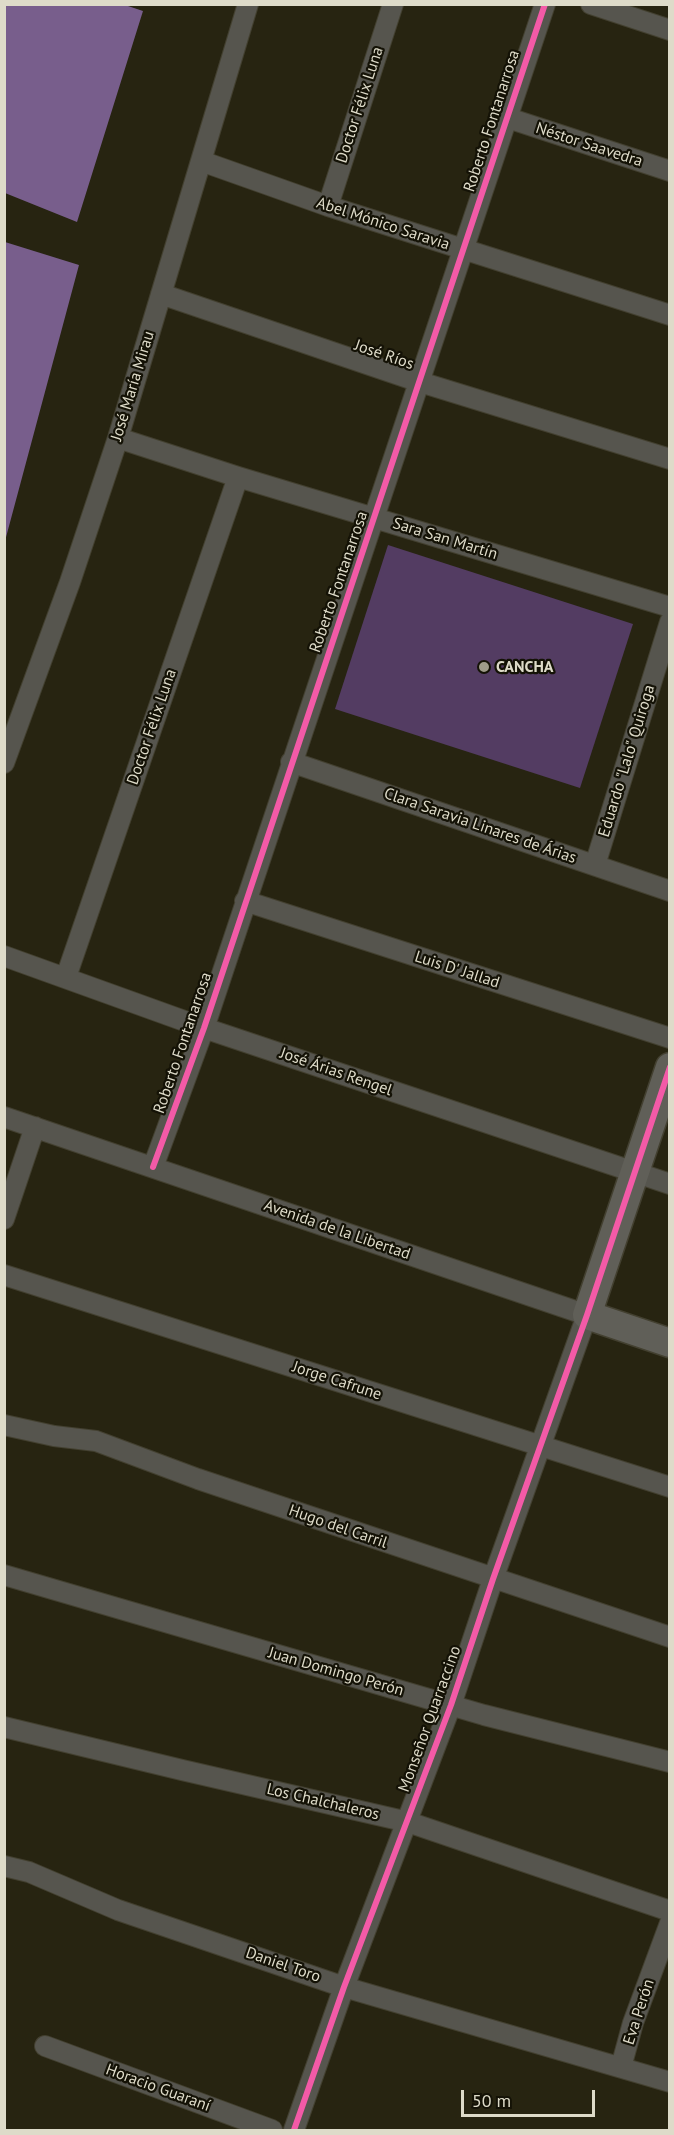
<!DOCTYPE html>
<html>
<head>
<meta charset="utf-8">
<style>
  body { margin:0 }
  #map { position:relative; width:674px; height:2135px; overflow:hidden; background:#272411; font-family:"PT Sans",sans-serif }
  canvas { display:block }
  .frame { position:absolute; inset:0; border:6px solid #dedbc9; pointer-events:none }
  .scale { position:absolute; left:461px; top:2090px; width:134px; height:27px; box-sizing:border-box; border:3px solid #dedbc9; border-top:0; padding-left:8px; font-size:18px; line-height:21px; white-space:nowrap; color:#dedbc9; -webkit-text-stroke:4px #141206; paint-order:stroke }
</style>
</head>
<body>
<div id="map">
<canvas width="674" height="2135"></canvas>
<div class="frame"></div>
<div class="scale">50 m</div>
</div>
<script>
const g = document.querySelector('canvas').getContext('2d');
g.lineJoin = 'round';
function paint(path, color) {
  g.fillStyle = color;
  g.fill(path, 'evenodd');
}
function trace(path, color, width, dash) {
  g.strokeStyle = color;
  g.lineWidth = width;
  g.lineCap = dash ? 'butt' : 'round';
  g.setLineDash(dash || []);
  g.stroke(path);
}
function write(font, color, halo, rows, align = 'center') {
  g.font = font + ' "PT Sans",sans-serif';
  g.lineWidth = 4.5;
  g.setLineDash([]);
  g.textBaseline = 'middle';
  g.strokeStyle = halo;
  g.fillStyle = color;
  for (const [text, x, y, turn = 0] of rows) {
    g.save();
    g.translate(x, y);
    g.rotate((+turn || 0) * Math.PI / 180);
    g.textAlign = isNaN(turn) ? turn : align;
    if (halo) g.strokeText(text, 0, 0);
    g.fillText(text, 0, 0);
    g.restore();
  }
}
paint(new Path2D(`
  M388 545 633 624 580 788 335 709Z`), '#533c62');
paint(new Path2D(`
  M4 5H125L143 11 77 222 5 193Z
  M5 242 79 265 5 541 4 242Z`), '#785e8c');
const street = new Path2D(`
  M591 4 670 30
  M508 118 670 171
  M201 161 328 206 670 315
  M328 206 393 4
  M161 294 420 382 670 459
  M118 438 238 477 670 607
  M291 762 670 891
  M4 763 70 582 118 438 248 4
  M595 865 670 622
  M245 901 670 1038
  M4 956 204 1028 670 1184
  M66 977 238 477
  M4 1117 587 1315 493 1579 451 1705 344 1987 294 2130
  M153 1167 204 1028 545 4
  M4 1219 35 1127
  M4 1275 670 1487
  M4 1425 54 1436 96 1441 198 1479 670 1637
  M4 1575 484 1715 670 1762
  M4 1727 182 1770 408 1822 670 1911
  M4 1866 29 1872 118 1910 344 1987 670 2082
  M45 2046 272 2130
  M621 2067 633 2023 670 1923`);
const secondary = new Path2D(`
  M670 1067 587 1315 670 1343`);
trace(street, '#434030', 22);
trace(secondary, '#434030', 31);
trace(street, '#56554e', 20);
trace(secondary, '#605f58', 28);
trace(new Path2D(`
  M153 1167 204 1028 545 4
  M294 2130 344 1987 451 1705 493 1579 587 1315 670 1067`), '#f35aa7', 6);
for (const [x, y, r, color] of [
  [484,667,6,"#9e9b89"]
]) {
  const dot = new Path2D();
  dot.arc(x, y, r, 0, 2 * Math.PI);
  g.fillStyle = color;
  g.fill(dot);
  trace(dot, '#141206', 2);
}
write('16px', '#dedbc9', '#141206', [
  ["Doctor Félix Luna",360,105,-72],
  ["Roberto Fontanarrosa",492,121,-72],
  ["Néstor Saavedra",589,145,18],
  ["Abel Mónico Saravia",383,224,18],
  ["José Ríos",384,355,19],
  ["José María Mirau",133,386,-73],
  ["Sara San Martín",445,539,17],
  ["Roberto Fontanarrosa",339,582,-71],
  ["Doctor Félix Luna",152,727,-71],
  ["Eduardo \"Lalo\" Quiroga",627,761,-73],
  ["Clara Saravia Linares de Árias",480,826,19],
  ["Luis D' Jallad",457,970,18],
  ["Roberto Fontanarrosa",183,1043,-71],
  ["José Árias Rengel",336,1072,19],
  ["Avenida de la Libertad",337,1230,19],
  ["Jorge Cafrune",337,1381,18],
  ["Hugo del Carril",338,1527,19],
  ["Juan Domingo Perón",336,1672,16],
  ["Monseñor Quarraccino",430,1719,-70],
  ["Los Chalchaleros",323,1802,13],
  ["Daniel Toro",283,1965,19],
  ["Eva Perón",639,2012,-72],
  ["Horacio Guaraní",158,2088,20]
]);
write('bold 16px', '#dedbc9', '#141206', [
  ["CANCHA",496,667]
], 'left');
</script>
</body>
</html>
